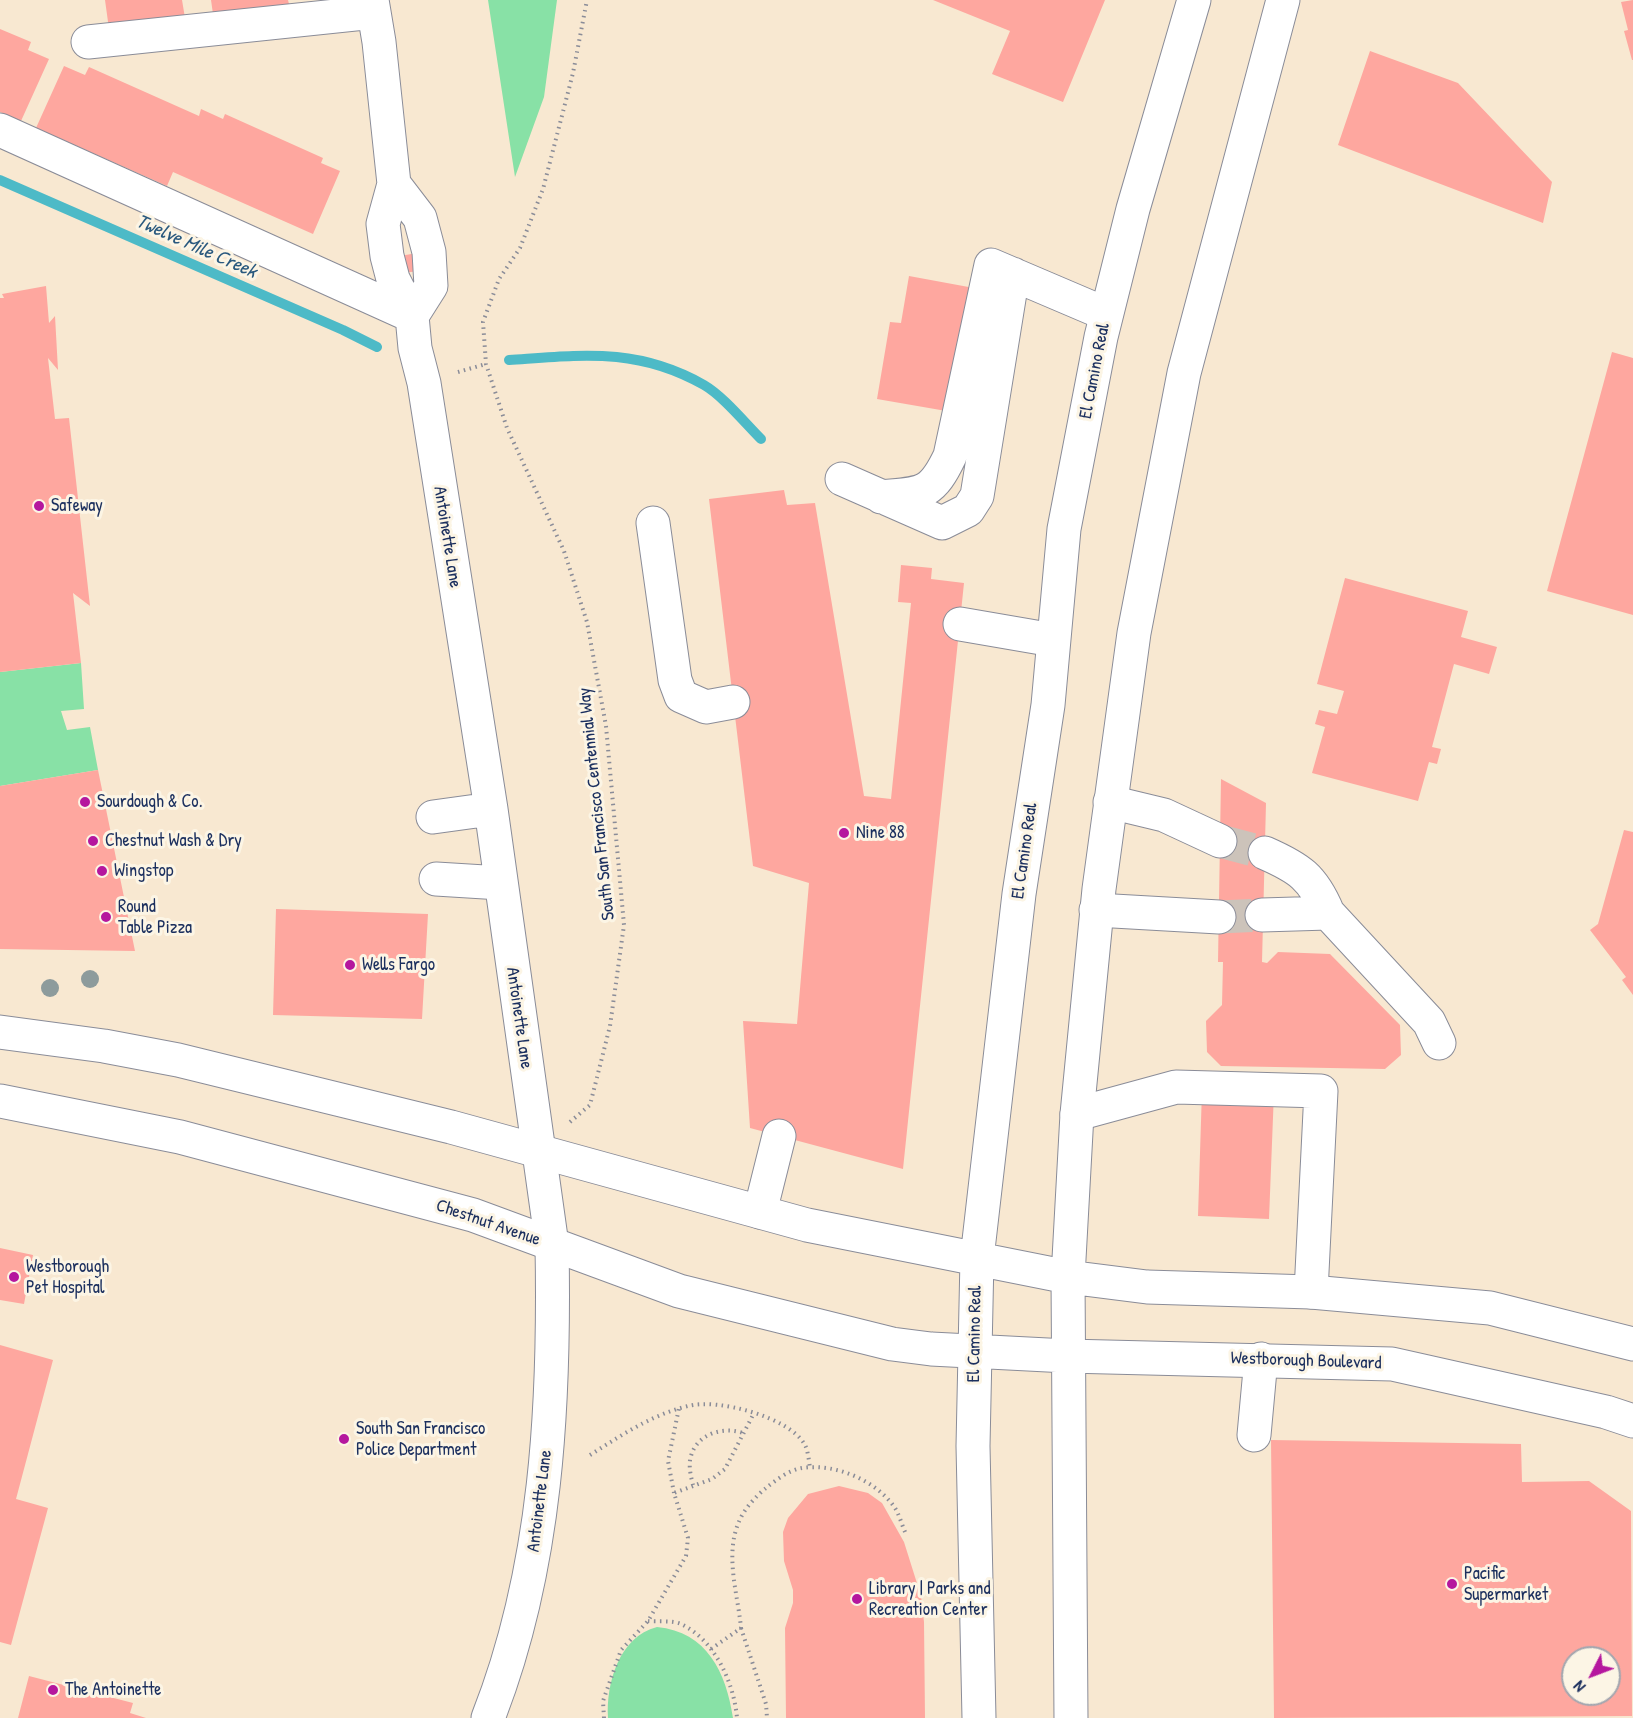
<!DOCTYPE html>
<html>
<head>
<meta charset="utf-8">
<style>
  body { margin:0 }
  #map { position:relative; width:1633px; height:1718px; overflow:hidden; background:#f8e8d1; font-family:"Patrick Hand",sans-serif }
  canvas { display:block }
  .north { position:absolute; left:1561px; top:1646px; width:60px; height:60px; box-sizing:border-box; background:#fcf5e5; border:2px solid #a2a6af; border-radius:50%; rotate:228deg; font-size:16px; font-weight:700; line-height:24px; text-align:center; color:#1b2f5e }
  .north::after { content:''; display:block; margin:auto; width:21px; height:27px; background:#b5179e; clip-path:polygon(50% 0,100% 100%,50% 72%,0 100%) }
</style>
</head>
<body>
<div id="map">
<canvas width="1633" height="1718"></canvas>
<div class="north">N</div>
</div>
<script>
const g = document.querySelector('canvas').getContext('2d');
g.lineJoin = 'round';
function paint(path, color) {
  g.fillStyle = color;
  g.fill(path, 'evenodd');
}
function trace(path, color, width, dash) {
  g.strokeStyle = color;
  g.lineWidth = width;
  g.lineCap = dash ? 'butt' : 'round';
  g.setLineDash(dash || []);
  g.stroke(path);
}
function write(font, color, halo, rows, align = 'center') {
  g.font = font + ' "Patrick Hand",sans-serif';
  g.lineWidth = 6;
  g.setLineDash([]);
  g.textBaseline = 'middle';
  g.strokeStyle = halo;
  g.fillStyle = color;
  for (const [text, x, y, turn = 0] of rows) {
    g.save();
    g.translate(x, y);
    g.rotate((+turn || 0) * Math.PI / 180);
    g.textAlign = isNaN(turn) ? turn : align;
    if (halo) g.strokeText(text, 0, 0);
    g.fillText(text, 0, 0);
    g.restore();
  }
}
paint(new Path2D(`
  M488 0H557L544 97 515 177Z
  M81 663 84 709 61 711 67 730 90 727 98 770 0 786V672Z
  M657 1627C707 1632 726 1672 733 1718H608C606 1683 619 1637 657 1627Z`), '#88e1a6');
trace(new Path2D(`
  M0 180 343 330 377 347
  M509 360C582 355 637 347 704 385 723 396 745 423 761 439`), '#4dbac7', 10);
paint(new Path2D(`
  M105 0H182L185 18 109 29Z
  M211 0H288L289 4 213 14Z
  M933 0H1105L1063 102 992 74 1010 31Z
  M1633 0V60H1632L1624 31 1628 30 1621 2Z
  M0 29 31 42 28 50 49 59 21 121 0 112Z
  M1370 51 1458 83 1552 182 1543 223 1338 145Z
  M64 66 85 75 89 67 199 116 201 109 223 119 225 114 323 158 321 163 340 171 313 234 173 172 167 186 36 128Z
  M417 253 420 271 402 273 400 256Z
  M909 276 974 288 952 412 877 399 890 322 901 323Z
  M46 286 49 323 55 316 58 370 48 358 55 419 69 418 90 606 73 593 81 663 0 672V298H4L2 294Z
  M1612 352 1633 358V615L1547 591Z
  M784 490 787 505 815 503 864 796 891 799 911 603 898 602 901 565 932 568 931 579 964 583 903 1169 750 1128 743 1021 797 1024 809 883 753 866 709 499Z
  M1345 578 1468 611 1461 637 1497 647 1489 674 1454 664 1432 747 1441 749 1437 764 1429 762 1418 801 1312 773 1325 727 1315 724 1319 710 1337 714 1344 691 1317 684Z
  M98 770 135 951 0 949V786Z
  M1221 779 1266 803 1262 962 1267 963 1278 952 1330 954 1400 1025 1401 1055 1385 1069 1221 1066 1207 1052 1206 1021 1222 1005 1223 962H1218Z
  M1624 830 1633 832V995L1622 980 1626 977 1590 930 1598 924Z
  M276 909 428 914 422 1019 273 1015Z
  M1202 1090 1274 1092 1269 1219 1198 1216Z
  M0 1248 33 1255 24 1304 0 1300Z
  M0 1345 53 1360 16 1499 48 1508 11 1645 0 1642Z
  M1271 1440 1521 1444 1522 1482 1589 1481 1631 1511 1632 1716 1274 1718ZM1573 1658H1609V1694H1573Z
  M839 1486 868 1493 882 1503 904 1542 921 1596 924 1622 925 1718H786L785 1628 793 1603V1590L784 1561 783 1532 788 1518 808 1494Z
  M29 1676 133 1703 130 1713 146 1718H18Z`), '#fea79f');
trace(new Path2D(`
  M1220 841 1265 853
  M1219 917 1262 915`), '#ccc3ba', 33, [33, 16]);
const minor = new Path2D(`
  M372 0 379 42 394 184 383 224 387 256 393 279 412 316 415 348 424 383 491 809 552 1245C555 1404 547 1568 488 1718
  M88 42 374 12
  M0 130 412 316
  M394 184 420 218 429 252 431 286 412 316
  M842 479 942 523 968 510 977 496 1013 274
  M881 497C922 493 931 496 950 456L991 265 1106 314
  M653 523 675 680 681 696 706 707 733 702
  M960 624 1053 640
  M1110 802 1164 815 1220 841
  M433 817 491 809
  M1265 853C1299 868 1313 877 1328 913L1429 1022 1439 1043
  M436 879 501 883
  M1096 910 1219 917
  M1262 915 1328 913
  M1077 1114 1176 1087 1321 1091 1311 1292
  M760 1212 779 1136
  M1254 1435 1261 1359`);
const major = new Path2D(`
  M0 1032 104 1046 178 1060 451 1127 807 1225 1068 1277 1147 1287 1311 1292 1490 1308 1633 1344
  M0 1101 180 1137 473 1215 679 1291 892 1344 931 1349 1067 1356 1392 1364 1606 1412 1633 1421
  M979 1718 973 1446 977 1258 1019 894 1048 705 1064 529 1101 337 1133 209 1194 0
  M1071 1718 1068 1277 1077 1114 1099 889 1134 633 1184 373 1283 0`);
trace(minor, '#8a8c98', 35);
trace(major, '#8a8c98', 35);
trace(new Path2D(`
  M458 372 486 364
  M570 1122 590 1105 610 1026 624 925 606 726 587 622 564 551 507 428 486 364 483 322 499 279 520 248 543 189 573 73 587 0
  M590 1455C622 1435 651 1415 688 1406 717 1398 790 1417 805 1445 808 1451 809 1461 810 1468
  M693 1485C691 1477 688 1465 691 1456 697 1434 723 1426 743 1433
  M674 1493 668 1461 679 1408
  M648 1621C657 1622 672 1620 681 1624 715 1640 734 1683 737 1718
  M741 1628 766 1704 767 1718
  M711 1649 741 1628C738 1595 725 1557 738 1524 743 1510 756 1496 766 1488 776 1480 789 1470 802 1468 835 1463 876 1480 895 1508 900 1516 902 1526 906 1534
  M604 1718 603 1701 621 1650 648 1621 686 1556 688 1538 674 1493 712 1479 725 1469 754 1413`), '#8a8c98', 4, [1.5, 4.5]);
trace(minor, '#fff', 33);
trace(major, '#fff', 33);
g.fillStyle = '#8d9b9c';
for (const [x, y] of [
  [90,979],
  [50,988]
]) {
  g.beginPath();
  g.arc(x, y, 9, 0, 2 * Math.PI);
  g.fill();
}
for (const [x, y, r, color] of [
  [39,506,6,"#b5179e"],
  [85,802,6,"#b5179e"],
  [844,833,6,"#b5179e"],
  [93,841,6,"#b5179e"],
  [102,871,6,"#b5179e"],
  [106,917,6,"#b5179e"],
  [350,965,6,"#b5179e"],
  [14,1277,6,"#b5179e"],
  [344,1439,6,"#b5179e"],
  [1452,1584,6,"#b5179e"],
  [857,1599,6,"#b5179e"],
  [53,1690,6,"#b5179e"]
]) {
  const dot = new Path2D();
  dot.arc(x, y, r, 0, 2 * Math.PI);
  g.fillStyle = color;
  g.fill(dot);
  trace(dot, '#fcf5e5', 2);
}
write('18px', '#1b2f5e', '#fcf5e5', [
  ["El Camino Real",1095,371,-79],
  ["Antoinette Lane",447,537,81],
  ["South San Francisco Centennial Way",597,804,-96],
  ["El Camino Real",1025,851,-82],
  ["Antoinette Lane",519,1018,82],
  ["Chestnut Avenue",488,1223,19],
  ["El Camino Real",975,1334,-89],
  ["Westborough Boulevard",1306,1361,2],
  ["Antoinette Lane",540,1501,-83]
]);
write('18px', '#1b2f5e', '#fcf5e5', [
  ["Safeway",51,506],
  ["Sourdough & Co.",97,802],
  ["Nine 88",856,833],
  ["Chestnut Wash & Dry",105,841],
  ["Wingstop",114,871],
  ["Round",118,907],
  ["Table Pizza",118,928],
  ["Wells Fargo",362,965],
  ["Westborough",26,1267],
  ["Pet Hospital",26,1288],
  ["South San Francisco",356,1429],
  ["Police Department",356,1450],
  ["Pacific",1464,1574],
  ["Supermarket",1464,1595],
  ["Library | Parks and",869,1589],
  ["Recreation Center",869,1610],
  ["The Antoinette",65,1690]
], 'left');
write('italic 20px', '#2a597e', '#fcf5e5', [
  ["Twelve Mile Creek",196,247,24]
]);
</script>
</body>
</html>
